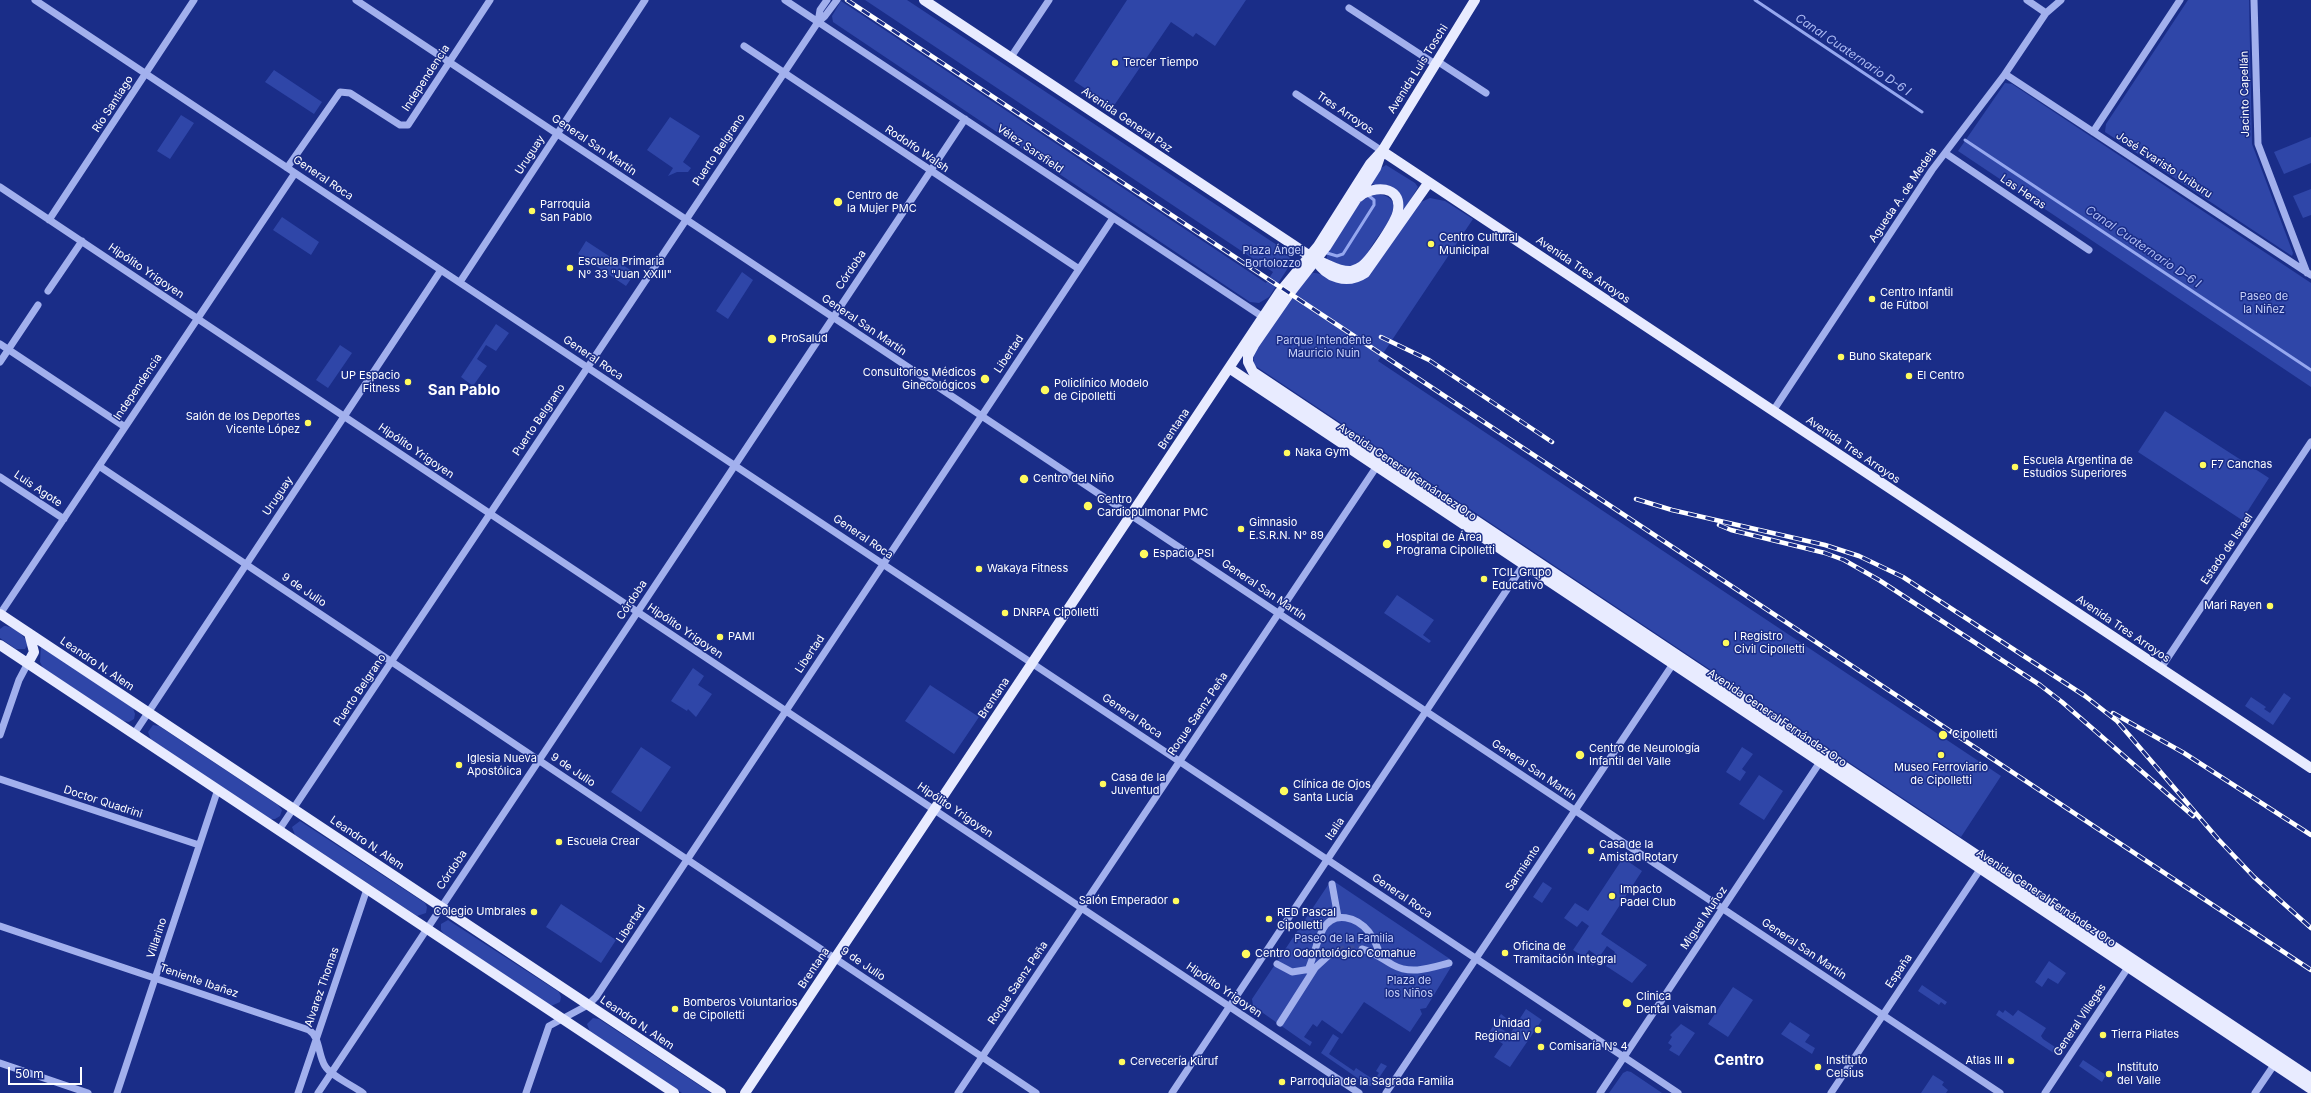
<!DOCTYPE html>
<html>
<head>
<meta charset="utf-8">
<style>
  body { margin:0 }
  #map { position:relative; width:2311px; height:1093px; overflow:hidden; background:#1a2d88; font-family:Inter,sans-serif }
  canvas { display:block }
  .scale { position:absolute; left:8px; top:1067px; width:74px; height:18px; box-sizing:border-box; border:2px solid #fff; border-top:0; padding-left:5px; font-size:12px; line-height:14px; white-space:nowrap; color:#fff; -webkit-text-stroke:3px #1a2d88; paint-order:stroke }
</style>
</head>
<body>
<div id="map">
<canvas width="2311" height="1093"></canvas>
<div class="scale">50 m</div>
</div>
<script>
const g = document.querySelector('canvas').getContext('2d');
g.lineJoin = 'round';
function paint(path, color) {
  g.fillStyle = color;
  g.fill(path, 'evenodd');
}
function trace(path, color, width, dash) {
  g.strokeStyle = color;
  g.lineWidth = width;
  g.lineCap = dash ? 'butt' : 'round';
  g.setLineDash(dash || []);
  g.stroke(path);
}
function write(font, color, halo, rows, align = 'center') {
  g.font = font + ' Inter,sans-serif';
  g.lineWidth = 3;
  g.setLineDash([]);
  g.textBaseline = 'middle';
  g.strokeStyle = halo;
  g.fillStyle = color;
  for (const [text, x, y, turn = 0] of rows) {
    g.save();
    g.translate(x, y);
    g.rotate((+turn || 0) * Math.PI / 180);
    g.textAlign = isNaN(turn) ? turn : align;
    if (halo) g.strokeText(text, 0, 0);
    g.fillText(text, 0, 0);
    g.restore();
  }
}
paint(new Path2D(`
  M865 0H907L1286 251 1291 260 1290 265 1269 297 1259 303 1250 302 833 22 832 16 841 1 1266 283 1273 272Z
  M1127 0H1246L1215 46 1196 33 1193 37 1171 22 1113 107 1074 81Z
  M2188 0H2249L2252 144 2293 253 2292 256 2105 132 2106 124Z
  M274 70 322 102 314 114 265 82Z
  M2005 83 2012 84 2311 283V387L1958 151Z
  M181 115 194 123 170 159 157 151Z
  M670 117 700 136 683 162 691 168 688 172H677L668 176 673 168 647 150Z
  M2311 137V163L2284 174 2274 152Z
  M1386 165 1415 183 1418 187 1403 212V205L1386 186 1371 184 1381 168Z
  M2311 189V215L2303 218 2293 196Z
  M1375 194C1411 196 1385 227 1375 241 1370 248 1365 259 1358 264 1355 266 1350 267 1347 268L1327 259V253L1361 201Z
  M1430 198 1445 201 1473 219 1378 361 2001 776 1961 837 1254 365 1253 354C1261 342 1302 276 1313 273 1320 272 1335 281 1342 283L1421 202Z
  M282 217 319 242 311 255 273 230Z
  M586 241 635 273 626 286 578 254Z
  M742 272 753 280 728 319 716 311Z
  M496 324 509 333 496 351 486 345 477 359 487 366 473 386 461 377Z
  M340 345 352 353 328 388 316 380Z
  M2165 411 2269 478 2242 520 2138 452Z
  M1397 595 1434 620 1423 635 1431 641 1429 643 1384 613Z
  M4 626C14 626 25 636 28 644L25 649H16L0 638V629Z
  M41 646 133 708 135 714 134 719 129 722 123 721 43 668 40 662Z
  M693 668 704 676 698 685 712 694 696 717 688 709 687 711 671 701Z
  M930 685 979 717 954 754 905 721Z
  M2284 693 2291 698 2273 725 2245 706 2251 697 2266 707 2264 709 2270 713Z
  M153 725 159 726 278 805 282 810 280 816 275 819H270L151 740 148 732Z
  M641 747 671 767 641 812 611 792Z
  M1742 747 1753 754 1742 769 1746 772 1740 781 1726 772Z
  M1759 775 1783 791 1764 820 1739 804Z
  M300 821 425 903 427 907 426 913 417 916 295 835 292 827Z
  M1623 858 1642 871 1601 934 1647 965 1632 983 1606 966 1615 952 1607 946 1593 966 1590 964 1596 955 1589 950 1584 957 1573 950 1589 926 1582 921 1577 927 1564 918 1575 903 1588 911Z
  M1335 882 1450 959 1451 967 1426 1008 1420 1009 1422 1014 1410 1032 1364 1002 1342 1034 1322 1020 1317 1027 1313 1024 1304 1037 1312 1042 1310 1046 1253 1006 1252 999 1328 885Z
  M1543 882 1552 888 1542 903 1533 897Z
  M561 904 616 940 601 963 546 927Z
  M448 920 559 992 561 997 560 1002 551 1006 444 934 441 930V924Z
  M2049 961 2066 973 2058 984 2048 978 2042 987 2035 982Z
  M1922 985 1947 1002 1945 1005 1941 1002 1939 1005 1918 991Z
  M1733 987 1753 1000 1728 1037 1708 1024Z
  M1526 1009 1542 1020 1510 1067 1494 1057 1503 1044 1488 1034 1501 1014 1506 1018 1500 1028 1510 1034Z
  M1999 1010 2003 1013 2005 1010 2013 1016 2018 1010 2046 1028 2041 1036 2043 1039 2058 1049 2055 1054 1996 1015Z
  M593 1018 599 1019 711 1093H682L590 1032 587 1024Z
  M1790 1022 1810 1035 1805 1042 1815 1048 1812 1054 1781 1034Z
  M1681 1024 1695 1033 1679 1056 1669 1050 1672 1046 1668 1043 1672 1037 1670 1035Z
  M1333 1034 1339 1038 1329 1054 1354 1071 1356 1068 1374 1080 1379 1073 1376 1071 1381 1063 1387 1066 1374 1085 1369 1086 1321 1053Z
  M2083 1060 2106 1075 2102 1082 2079 1066Z
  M1627 1071 1631 1072 1662 1093H1609L1623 1073Z
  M1933 1075 1944 1082 1942 1085 1948 1090 1946 1093H1921Z`), '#2f46a8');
trace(new Path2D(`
  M1755 0 1922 112
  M1965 140 2311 370
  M1327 253 1337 256 1343 254 1374 205V200L1369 196`), '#95a7ef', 3);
trace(new Path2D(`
  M1328 956 1344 949H1362`), '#3c4c9a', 7, [7, 3.5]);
trace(new Path2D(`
  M35 0 1678 1093
  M356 0 2000 1093
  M785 0 1263 317
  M2027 0 2046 13
  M2254 0 2258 144 2307 273
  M1349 8 1435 64
  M818 22 820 10 827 0
  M744 46 1079 269
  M1011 57 1049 0
  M1437 61 1486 93
  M2005 74 2311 275
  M1296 94 1382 151
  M2093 132 2180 0
  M1945 153 2089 250
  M287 168 340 92 350 93 400 125H408L490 0
  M0 187 1359 1093
  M49 220 194 0
  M460 282 645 0
  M48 291 82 241
  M0 344 125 427
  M0 362 38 305
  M1773 411 1932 170 2005 74 2046 13 2061 0
  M99 466 1036 1093
  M0 477 64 519
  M0 614 295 173
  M2161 668 2311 442
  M134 734 441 270
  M0 735 19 680 28 663
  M0 779 199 845
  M279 830 818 22 825 16 837 0
  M1332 884 1338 917
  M0 926 309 1030C320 1037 318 1055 325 1066 330 1075 353 1086 363 1093
  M1362 949C1374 952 1382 959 1393 965 1411 975 1430 968 1449 963
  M1277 964 1292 972 1311 969
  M1308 970C1314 957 1316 942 1323 929 1334 910 1357 917 1369 932 1374 939 1378 948 1381 957
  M1280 1023 1315 968 1328 956
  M0 1063 88 1093
  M117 1093 218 789
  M298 1093 367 889
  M318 1093 965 119
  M526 1093 549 1026 588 1005 596 997 1113 218
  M958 1093 1379 463
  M1172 1093 1526 561
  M1386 1093 1675 661
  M1600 1093 1822 759
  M1831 1093 1983 865
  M2045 1093 2131 963
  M2255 1093 2276 1062`), '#a2b0ed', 7);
trace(new Path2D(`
  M924 0 1316 260C1327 263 1338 272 1351 271 1355 270 1358 269 1362 266 1371 259 1397 221 1398 210 1402 185 1373 185 1359 197
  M1382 151 1376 168 1326 247 1290 293 1254 345 1248 356V362L1253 372 2311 1078
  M1382 151 2311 768
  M1316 260C1326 278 1347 285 1365 273L1429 182
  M1229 368 2311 1089
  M0 614 721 1093
  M0 645 674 1093
  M28 663 34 652 29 633
  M745 1093 1279 293 1318 246 1370 164 1382 151 1475 0`), '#e8ebff', 10);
const rail = new Path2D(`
  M847 0 2311 970
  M1381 337 1429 360 1552 442
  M1636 499 1672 510 1825 545 1859 556 1903 577 2085 696 2117 721 2218 839 2254 877 2311 928
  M1719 525 1731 530 1825 553 1844 560 1879 580 2040 685 2062 702 2193 816
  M2113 713 2184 753 2311 835`);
trace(rail, '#fff', 4.5);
trace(rail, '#1a2d88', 3, [9]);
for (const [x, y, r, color] of [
  [1115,63,4,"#fffb5e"],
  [838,202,5,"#fffb5e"],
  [532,211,4,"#fffb5e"],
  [1431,244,4,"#fffb5e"],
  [570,268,4,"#fffb5e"],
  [1872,299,4,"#fffb5e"],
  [772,339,5,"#fffb5e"],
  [1841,357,4,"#fffb5e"],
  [1909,376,4,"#fffb5e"],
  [985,379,5,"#fffb5e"],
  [408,382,4,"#fffb5e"],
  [1045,390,5,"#fffb5e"],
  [308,423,4,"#fffb5e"],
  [1287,453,4,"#fffb5e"],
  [2203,465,4,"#fffb5e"],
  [2015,467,4,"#fffb5e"],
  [1024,479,5,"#fffb5e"],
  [1088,506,5,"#fffb5e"],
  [1241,529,4,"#fffb5e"],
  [1387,544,5,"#fffb5e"],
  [1144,554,5,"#fffb5e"],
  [979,569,4,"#fffb5e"],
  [1484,579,4,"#fffb5e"],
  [2270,606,4,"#fffb5e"],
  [1005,613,4,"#fffb5e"],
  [720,637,4,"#fffb5e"],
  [1726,643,4,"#fffb5e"],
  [1943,735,5,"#fffb5e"],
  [1580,755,5,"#fffb5e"],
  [1941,755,4,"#fffb5e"],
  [459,765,4,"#fffb5e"],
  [1103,784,4,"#fffb5e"],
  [1284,791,5,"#fffb5e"],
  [559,842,4,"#fffb5e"],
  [1591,851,4,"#fffb5e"],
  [1612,896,4,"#fffb5e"],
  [1176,901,4,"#fffb5e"],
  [534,912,4,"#fffb5e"],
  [1269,919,4,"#fffb5e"],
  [1505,953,4,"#fffb5e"],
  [1246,954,5,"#fffb5e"],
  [1627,1003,5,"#fffb5e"],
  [675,1009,4,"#fffb5e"],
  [1538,1030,4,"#fffb5e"],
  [2103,1035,4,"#fffb5e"],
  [1541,1047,4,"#fffb5e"],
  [2011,1061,4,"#fffb5e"],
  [1122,1062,4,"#fffb5e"],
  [1818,1067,4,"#fffb5e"],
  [2109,1074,4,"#fffb5e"],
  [1282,1082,4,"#fffb5e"]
]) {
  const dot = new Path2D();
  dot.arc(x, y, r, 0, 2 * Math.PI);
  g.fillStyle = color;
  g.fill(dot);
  trace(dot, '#1a2d88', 1.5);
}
write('11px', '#fff', '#1a2d88', [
  ["Tercer Tiempo",1123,63],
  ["Centro de",847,196],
  ["la Mujer PMC",847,209],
  ["Parroquia",540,205],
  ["San Pablo",540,218],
  ["Centro Cultural",1439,238],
  ["Municipal",1439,251],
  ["Escuela Primaria",578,262],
  ["N° 33 \"Juan XXIII\"",578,275],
  ["Centro Infantil",1880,293],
  ["de Fútbol",1880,306],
  ["ProSalud",781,339],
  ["Buho Skatepark",1849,357],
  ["Consultorios Médicos",976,373,"right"],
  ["Ginecológicos",976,386,"right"],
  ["UP Espacio",400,376,"right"],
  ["Fitness",400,389,"right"],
  ["El Centro",1917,376],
  ["Policlínico Modelo",1054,384],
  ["de Cipolletti",1054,397],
  ["Salón de los Deportes",300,417,"right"],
  ["Vicente López",300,430,"right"],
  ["Naka Gym",1295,453],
  ["Escuela Argentina de",2023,461],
  ["Estudios Superiores",2023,474],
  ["F7 Canchas",2211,465],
  ["Centro del Niño",1033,479],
  ["Centro",1097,500],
  ["Cardiopulmonar PMC",1097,513],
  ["Gimnasio",1249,523],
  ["E.S.R.N. N° 89",1249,536],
  ["Hospital de Área",1396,538],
  ["Programa Cipolletti",1396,551],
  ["Espacio PSI",1153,554],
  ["Wakaya Fitness",987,569],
  ["TCIL Grupo",1492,573],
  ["Educativo",1492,586],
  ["Mari Rayen",2262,606,"right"],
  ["DNRPA Cipolletti",1013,613],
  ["PAMI",728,637],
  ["I Registro",1734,637],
  ["Civil Cipolletti",1734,650],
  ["Cipolletti",1952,735],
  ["Centro de Neurología",1589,749],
  ["Infantil del Valle",1589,762],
  ["Iglesia Nueva",467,759],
  ["Apostólica",467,772],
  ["Museo Ferroviario",1941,768,"center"],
  ["de Cipolletti",1941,781,"center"],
  ["Casa de la",1111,778],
  ["Juventud",1111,791],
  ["Clínica de Ojos",1293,785],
  ["Santa Lucía",1293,798],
  ["Escuela Crear",567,842],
  ["Casa de la",1599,845],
  ["Amistad Rotary",1599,858],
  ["Impacto",1620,890],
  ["Padel Club",1620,903],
  ["Salón Emperador",1168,901,"right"],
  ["Colegio Umbrales",526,912,"right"],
  ["RED Pascal",1277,913],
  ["Cipolletti",1277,926],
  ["Oficina de",1513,947],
  ["Tramitación Integral",1513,960],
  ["Centro Odontológico Comahue",1255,954],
  ["Clinica",1636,997],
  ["Dental Vaisman",1636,1010],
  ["Bomberos Voluntarios",683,1003],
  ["de Cipolletti",683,1016],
  ["Unidad",1530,1024,"right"],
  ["Regional V",1530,1037,"right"],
  ["Tierra Pilates",2111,1035],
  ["Comisaría N° 4",1549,1047],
  ["Instituto",1826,1061],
  ["Celsius",1826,1074],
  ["Atlas III",2003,1061,"right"],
  ["Cervecería Küruf",1130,1062],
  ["Instituto",2117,1068],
  ["del Valle",2117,1081],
  ["Parroquia de la Sagrada Familia",1290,1082]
], 'left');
write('11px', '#fff', '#1a2d88', [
  ["Avenida Luis Toschi",1418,69,-58],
  ["Independencia",426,78,-57],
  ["Jacinto Capellán",2245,94,-91],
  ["Río Santiago",113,104,-57],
  ["Tres Arroyos",1345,113,34],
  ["Avenida General Paz",1127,120,34],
  ["General San Martín",594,145,34],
  ["Rodolfo Walsh",917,149,34],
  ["Vélez Sarsfield",1030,149,34],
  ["Puerto Belgrano",719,150,-56],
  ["Uruguay",530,155,-57],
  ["José Evaristo Uriburu",2164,165,33],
  ["General Roca",323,178,34],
  ["Las Heras",2023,192,34],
  ["Agueda A. de Medela",1903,195,-56],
  ["Córdoba",851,270,-56],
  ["Avenida Tres Arroyos",1583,270,34],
  ["Hipólito Yrigoyen",146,271,34],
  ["General San Martín",864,325,34],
  ["Libertad",1009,354,-56],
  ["General Roca",593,358,34],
  ["Independencia",138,387,-56],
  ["Puerto Belgrano",539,420,-56],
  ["Brentana",1174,429,-56],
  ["Avenida Tres Arroyos",1853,450,34],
  ["Hipólito Yrigoyen",416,451,34],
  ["Avenida General Fernández Oro",1407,472,34],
  ["Luis Agote",38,489,34],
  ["Uruguay",278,496,-56],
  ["General Roca",863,537,34],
  ["Estado de Israel",2227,549,-56],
  ["9 de Julio",304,590,34],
  ["General San Martín",1264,590,34],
  ["Córdoba",632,600,-56],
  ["Avenida Tres Arroyos",2123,629,34],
  ["Hipólito Yrigoyen",685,631,34],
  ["Libertad",810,654,-56],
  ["Leandro N. Alem",97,664,34],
  ["Puerto Belgrano",360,690,-56],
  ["Brentana",994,698,-56],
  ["Roque Saenz Peña",1198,714,-56],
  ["General Roca",1132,716,34],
  ["Avenida General Fernández Oro",1777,718,34],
  ["9 de Julio",573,770,34],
  ["General San Martín",1534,770,34],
  ["Doctor Quadrini",103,802,18],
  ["Hipólito Yrigoyen",955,810,34],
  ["Italia",1335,829,-56],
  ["Leandro N. Alem",367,843,34],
  ["Sarmiento",1523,868,-56],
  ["Córdoba",452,870,-56],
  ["General Roca",1402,896,34],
  ["Avenida General Fernández Oro",2046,898,34],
  ["Miguel Muñoz",1704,918,-56],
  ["Libertad",631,924,-57],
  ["Villarino",157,938,-72],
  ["General San Martín",1804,949,34],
  ["9 de Julio",863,964,34],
  ["Brentana",814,968,-56],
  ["España",1899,971,-56],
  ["Teniente Ibañez",199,981,19],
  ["Roque Saenz Peña",1018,983,-56],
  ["Alvarez Thomas",322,987,-71],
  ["Hipólito Yrigoyen",1224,990,34],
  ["General Villegas",2080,1020,-56],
  ["Leandro N. Alem",637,1023,34]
]);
write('11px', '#c8d1f9', '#1a2d88', [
  ["Plaza Ángel",1273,251],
  ["Bortolozzo",1273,264],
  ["Paseo de",2264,297],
  ["la Niñez",2264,310],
  ["Parque Intendente",1324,341],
  ["Mauricio Nuin",1324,354],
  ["Paseo de la Familia",1344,939],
  ["Plaza de",1409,981],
  ["los Niños",1409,994]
]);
write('italic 12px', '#aebbf4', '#1a2d88', [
  ["Canal Cuaternario D-6 I",1853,55,34],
  ["Canal Cuaternario D-6 I",2143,247,34]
]);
write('bold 15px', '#fff', '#1a2d88', [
  ["San Pablo",464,390],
  ["Centro",1739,1060]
]);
</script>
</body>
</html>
